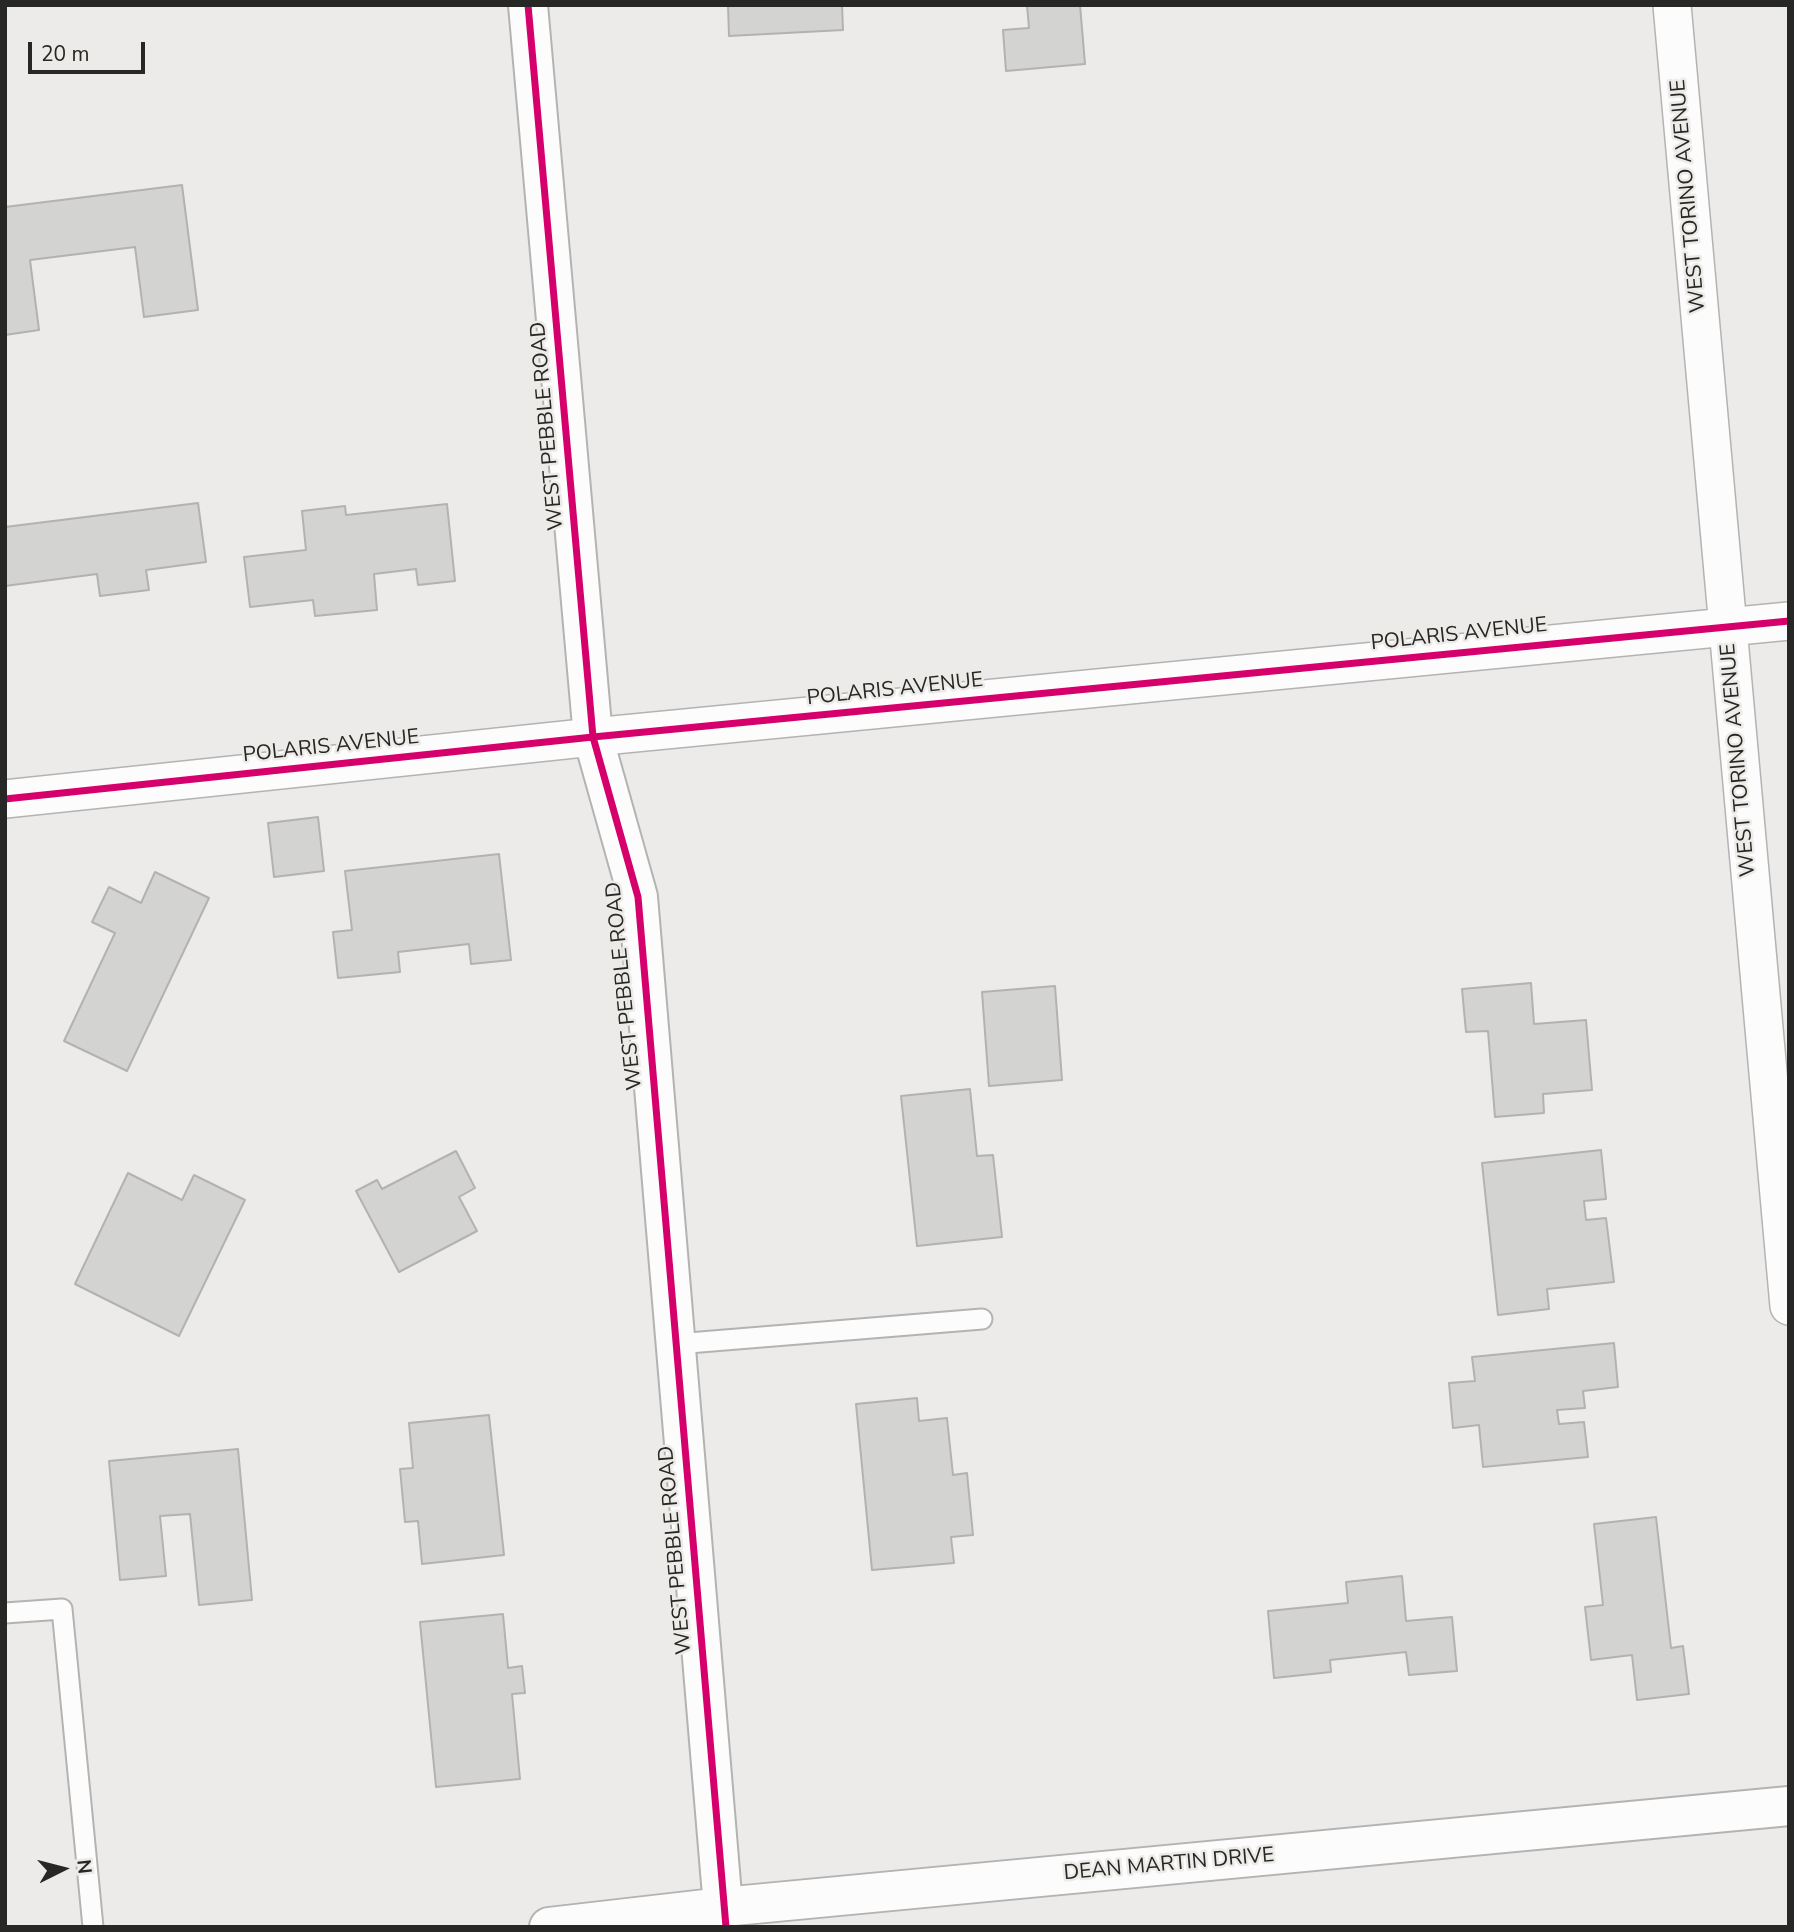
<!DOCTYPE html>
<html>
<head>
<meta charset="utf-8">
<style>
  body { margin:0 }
  #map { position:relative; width:1794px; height:1932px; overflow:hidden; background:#ecebe9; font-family:"Nunito Sans",sans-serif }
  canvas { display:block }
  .frame { position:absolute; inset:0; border:7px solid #272726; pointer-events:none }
  .north { position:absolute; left:28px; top:1834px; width:70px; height:70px; -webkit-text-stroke:5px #edebe8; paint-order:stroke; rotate:84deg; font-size:19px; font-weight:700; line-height:28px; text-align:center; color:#272726 }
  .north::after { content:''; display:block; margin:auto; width:24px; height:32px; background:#272726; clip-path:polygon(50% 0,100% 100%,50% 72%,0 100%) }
  .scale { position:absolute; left:28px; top:42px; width:117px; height:32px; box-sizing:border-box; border:4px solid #272726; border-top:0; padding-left:9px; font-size:21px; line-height:24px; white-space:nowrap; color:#272726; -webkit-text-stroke:5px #edebe8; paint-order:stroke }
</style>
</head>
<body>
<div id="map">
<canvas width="1794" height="1932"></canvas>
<div class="frame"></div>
<div class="north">N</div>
<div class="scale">20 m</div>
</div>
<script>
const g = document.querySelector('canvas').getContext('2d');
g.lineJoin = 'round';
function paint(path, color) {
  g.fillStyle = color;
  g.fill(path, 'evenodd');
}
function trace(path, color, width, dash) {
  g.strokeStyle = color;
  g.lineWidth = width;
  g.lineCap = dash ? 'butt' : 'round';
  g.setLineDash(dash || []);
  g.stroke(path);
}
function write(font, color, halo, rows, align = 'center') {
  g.font = font + ' "Nunito Sans",sans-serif';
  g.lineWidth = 5;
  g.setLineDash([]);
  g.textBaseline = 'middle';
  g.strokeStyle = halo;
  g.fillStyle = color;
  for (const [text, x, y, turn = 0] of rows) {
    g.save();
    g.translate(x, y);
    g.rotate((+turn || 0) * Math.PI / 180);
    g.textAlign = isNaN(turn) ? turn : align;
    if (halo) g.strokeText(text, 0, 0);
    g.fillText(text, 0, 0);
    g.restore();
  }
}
const building = new Path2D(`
  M728 5H842L843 30 729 36Z
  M1027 5H1080L1085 64 1006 71 1003 30 1029 28Z
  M182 185 198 310 144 317 135 247 30 260 39 330 5 335V207Z
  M198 503 206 562 146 570 149 590 100 596 97 574 5 586V527Z
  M447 504 455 581 418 585 416 569 374 574 377 610 315 616 313 600 250 607 244 557 306 550 302 511 345 506 346 515Z
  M318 817 324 871 274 877 268 823Z
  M499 854 511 960 471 964 469 944 398 952 400 972 338 978 333 932 352 930 345 871Z
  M155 872 209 898 127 1071 64 1041 115 933 92 922 109 887 141 903Z
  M1531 983 1534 1024 1586 1020 1592 1090 1543 1094 1544 1113 1495 1117 1488 1031 1466 1032 1462 989Z
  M1055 986 1062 1080 989 1086 982 992Z
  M970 1089 977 1156 993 1155 1002 1237 917 1246 901 1096Z
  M1601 1150 1606 1199 1584 1201 1586 1220 1606 1218 1614 1282 1547 1289 1549 1309 1498 1315 1482 1163Z
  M456 1151 475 1188 459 1197 477 1231 399 1272 356 1191 377 1180 382 1189Z
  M128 1173 182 1200 194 1175 245 1200 179 1336 75 1284Z
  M1614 1343 1618 1387 1583 1391 1585 1408 1557 1410 1559 1424 1584 1422 1588 1457 1483 1467 1479 1425 1453 1428 1449 1383 1475 1381 1472 1357Z
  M917 1398 919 1421 947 1418 953 1475 967 1473 973 1535 951 1537 954 1563 872 1570 856 1404Z
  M489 1415 504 1555 422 1564 418 1521 405 1522 400 1469 413 1468 409 1423Z
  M238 1449 252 1600 199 1605 190 1514 160 1516 166 1576 120 1580 109 1461Z
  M1656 1517 1671 1648 1683 1646 1689 1694 1637 1700 1632 1655 1591 1660 1585 1607 1603 1605 1594 1524Z
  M1402 1576 1406 1621 1452 1617 1457 1671 1409 1675 1406 1652 1330 1660 1331 1672 1274 1678 1268 1611 1348 1603 1346 1582Z
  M503 1614 508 1668 522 1666 525 1693 512 1694 520 1779 436 1787 420 1622Z`);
paint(building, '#d3d3d1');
trace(building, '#b3b2b1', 2);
const service = new Path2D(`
  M676 1344 982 1319
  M5 1613 62 1609 93 1927`);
const minor = new Path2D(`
  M1672 5 1789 1306
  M5 799 593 737 1789 621`);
const tertiary = new Path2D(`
  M528 5 593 737 638 897 723 1907
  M549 1927 723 1907 1789 1806`);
trace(service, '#b4b3b2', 23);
trace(minor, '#b4b3b2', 40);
trace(tertiary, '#b4b3b2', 42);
trace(service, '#fcfcfc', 19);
trace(minor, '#fcfcfc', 37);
trace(tertiary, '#fcfcfc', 38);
trace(new Path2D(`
  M528 5 593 737 638 897 726 1927
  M5 799 593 737 1789 621`), '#d6006c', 7);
write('21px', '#272726', '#edebe8', [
  ["WEST TORINO AVENUE",1689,196,-95],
  ["WEST PEBBLE ROAD",548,426,-95],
  ["POLARIS AVENUE",1459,635,-6],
  ["POLARIS AVENUE",895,690,-6],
  ["POLARIS AVENUE",331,747,-6],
  ["WEST TORINO AVENUE",1739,760,-95],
  ["WEST PEBBLE ROAD",625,986,-96],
  ["WEST PEBBLE ROAD",676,1550,-95],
  ["DEAN MARTIN DRIVE",1169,1865,-5]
]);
</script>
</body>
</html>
